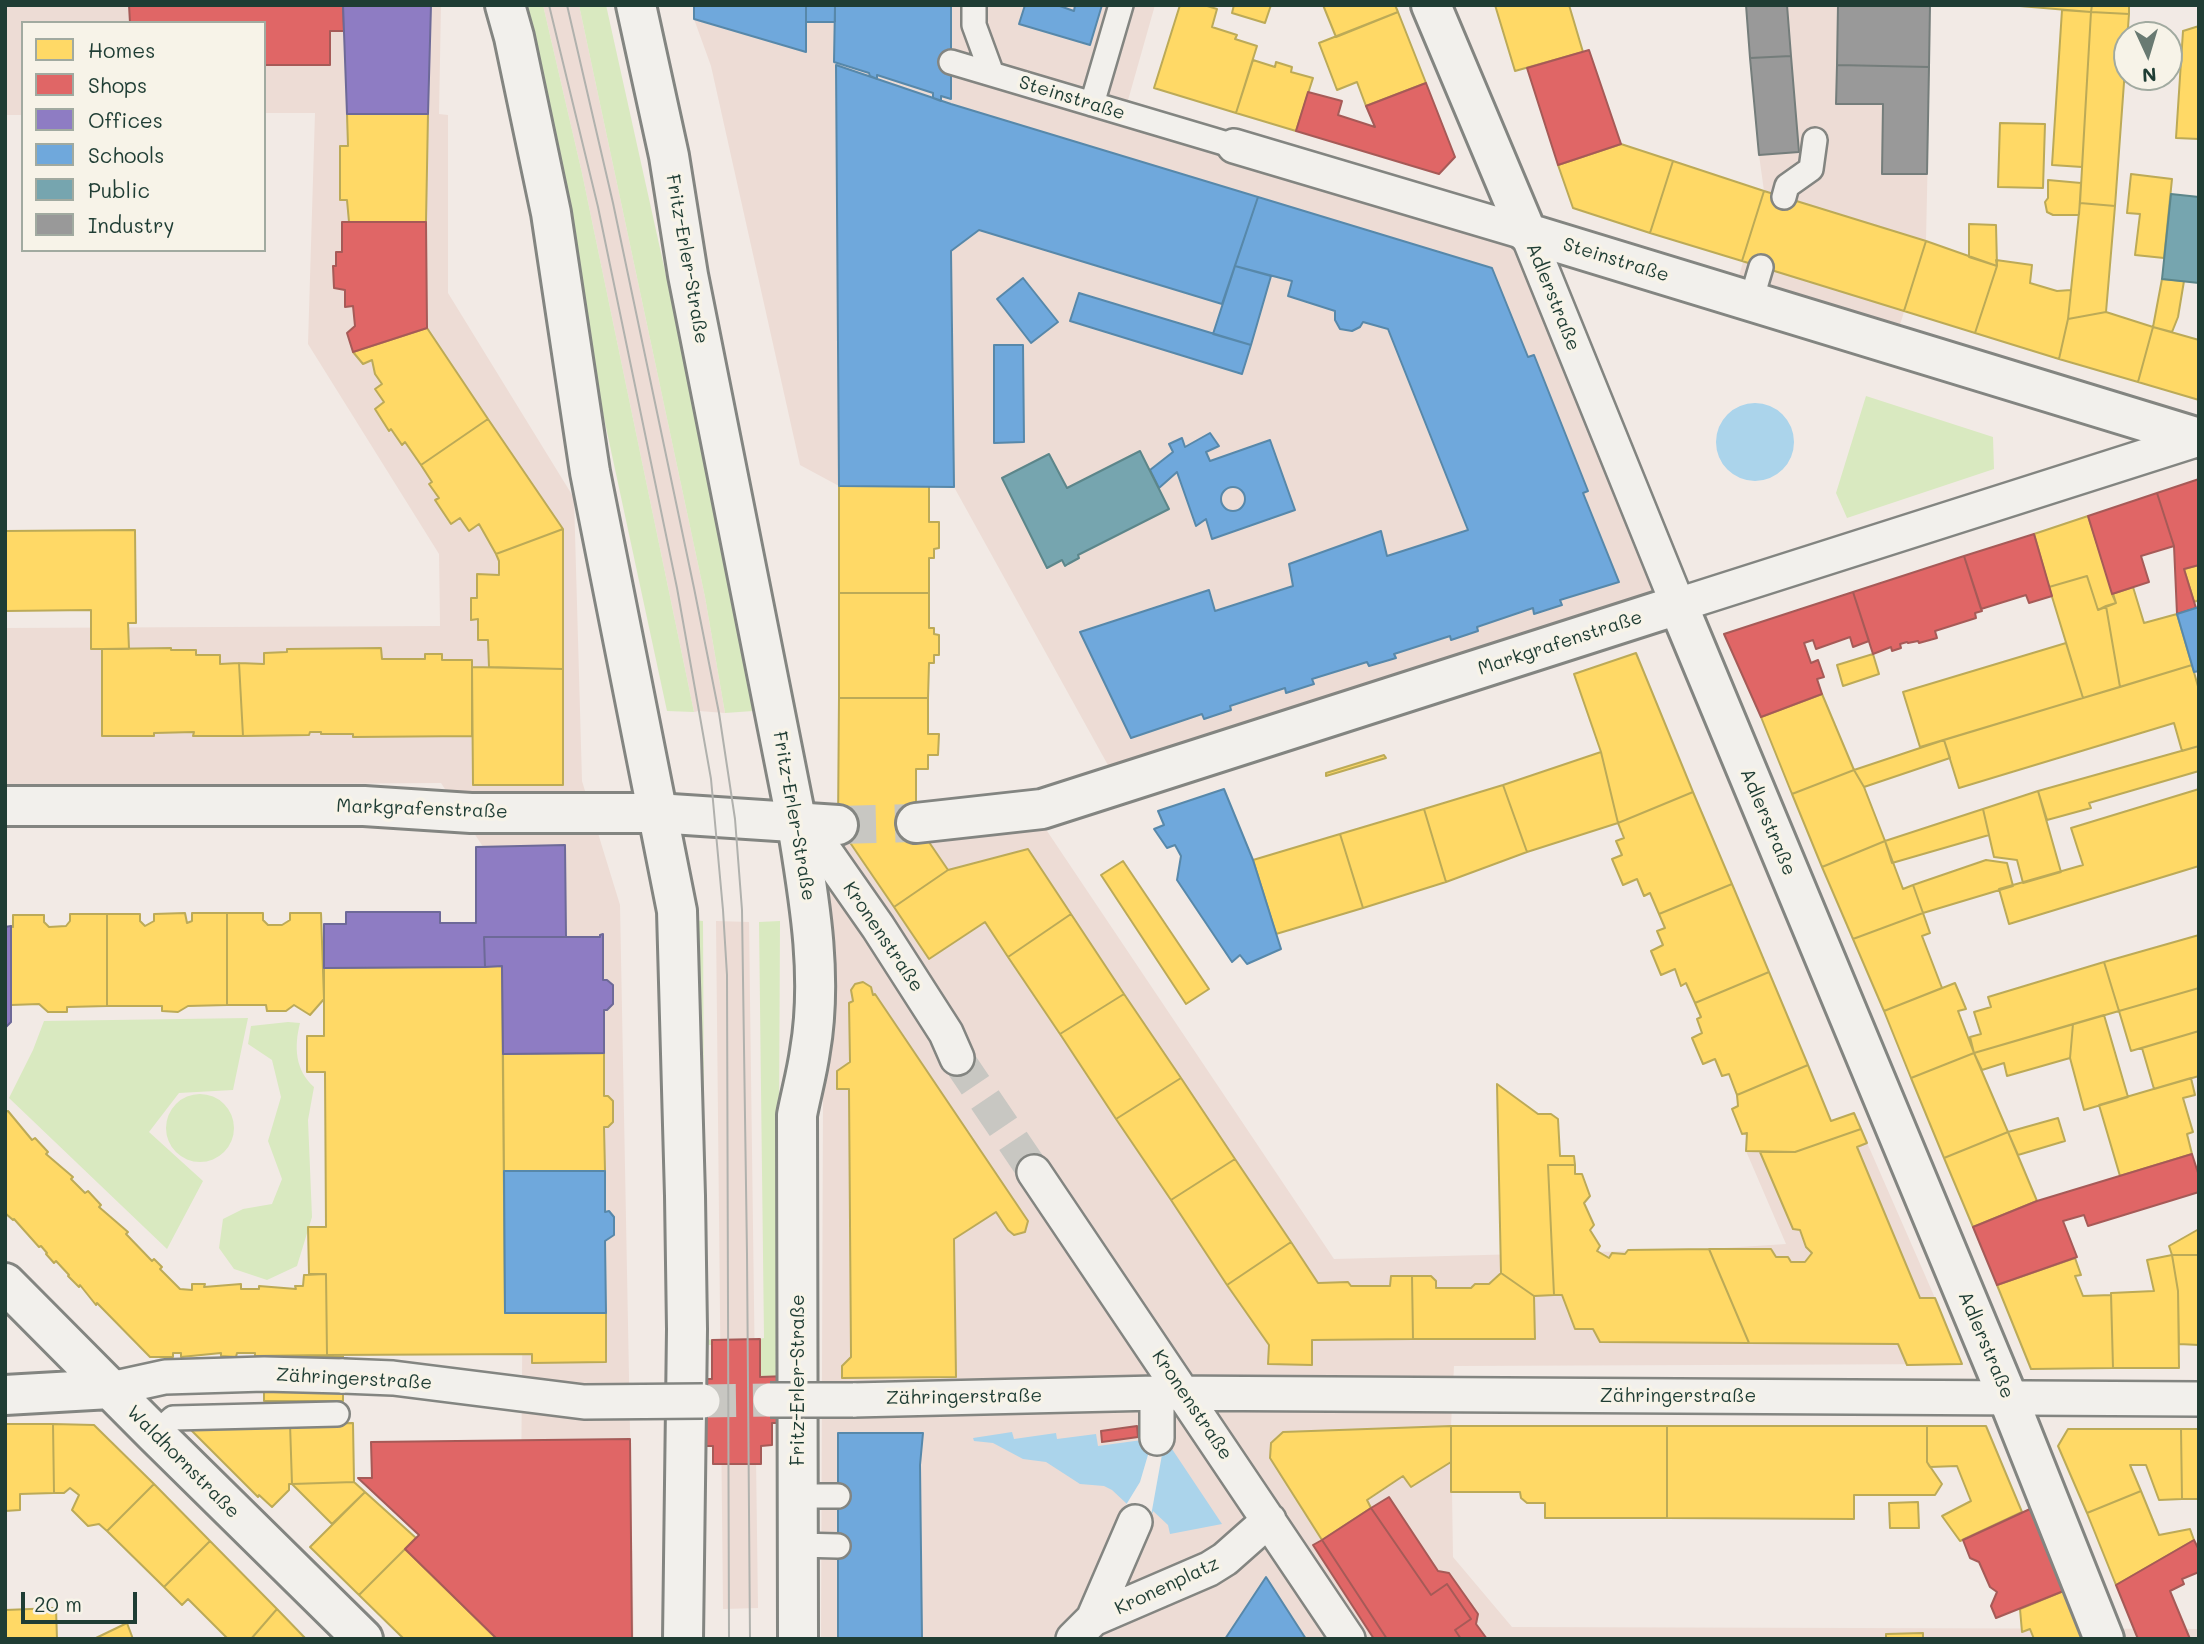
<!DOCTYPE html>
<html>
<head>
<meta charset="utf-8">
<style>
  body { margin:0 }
  #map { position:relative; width:2204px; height:1644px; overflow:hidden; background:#f2eae5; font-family:Mali,sans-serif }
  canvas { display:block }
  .frame { position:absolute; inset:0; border:7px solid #1f3d34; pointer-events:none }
  .legend { position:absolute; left:21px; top:21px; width:245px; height:231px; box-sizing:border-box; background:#f7f3e8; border:2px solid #a1aaa0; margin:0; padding:9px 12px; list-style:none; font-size:21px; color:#1f3d34 }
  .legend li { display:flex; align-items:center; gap:14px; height:35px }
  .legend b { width:35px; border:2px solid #a1aaa0 }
  .north { position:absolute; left:2113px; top:21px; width:70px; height:70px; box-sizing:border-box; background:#f7f3e8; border:2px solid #a1aaa0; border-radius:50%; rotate:176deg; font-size:19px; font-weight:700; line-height:28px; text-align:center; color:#1f3d34 }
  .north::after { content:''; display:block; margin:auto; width:24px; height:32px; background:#697a72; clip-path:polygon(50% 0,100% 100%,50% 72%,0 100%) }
  .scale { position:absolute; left:21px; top:1592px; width:116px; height:32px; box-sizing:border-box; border:4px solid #1f3d34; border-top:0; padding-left:9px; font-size:21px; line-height:24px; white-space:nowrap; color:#1f3d34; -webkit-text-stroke:5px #f7f3e8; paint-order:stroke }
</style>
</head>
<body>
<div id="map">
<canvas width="2204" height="1644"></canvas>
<div class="frame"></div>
<ul class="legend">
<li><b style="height:19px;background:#ffd966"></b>Homes</li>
<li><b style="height:19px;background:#e06666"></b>Shops</li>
<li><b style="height:19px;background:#8e7cc3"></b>Offices</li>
<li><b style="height:19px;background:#6fa8dc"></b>Schools</li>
<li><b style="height:19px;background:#76a5af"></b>Public</li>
<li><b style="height:19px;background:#999"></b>Industry</li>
</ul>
<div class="north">N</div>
<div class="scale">20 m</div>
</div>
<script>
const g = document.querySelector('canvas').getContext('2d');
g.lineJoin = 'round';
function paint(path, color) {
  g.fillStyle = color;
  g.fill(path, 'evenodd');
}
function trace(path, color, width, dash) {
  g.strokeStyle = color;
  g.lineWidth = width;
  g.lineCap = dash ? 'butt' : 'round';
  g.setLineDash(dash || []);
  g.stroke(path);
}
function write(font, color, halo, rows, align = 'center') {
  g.font = font + ' Mali,sans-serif';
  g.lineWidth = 7;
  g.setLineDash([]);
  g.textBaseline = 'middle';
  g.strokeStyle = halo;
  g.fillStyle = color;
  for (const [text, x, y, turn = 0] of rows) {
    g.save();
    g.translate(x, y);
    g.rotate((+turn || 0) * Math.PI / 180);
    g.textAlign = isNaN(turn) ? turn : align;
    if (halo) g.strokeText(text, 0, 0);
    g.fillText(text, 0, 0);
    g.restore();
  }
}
paint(new Path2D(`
  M5 5H441L439 114 448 115V293L574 498 582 781 620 905 634 1639H528L521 1490 526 912 441 783 5 786V628L440 626 439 554 308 344 315 113H264V23H23V115H5Z
  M543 5H579L705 597 725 713 699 711 694 712 582 173Z
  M694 5H1155L1121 125 1516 247 1659 601 1109 767 954 487 839 486 800 465 711 66 694 19Z
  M1746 5H1931L1926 241 1899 328 1738 279 1764 191 1759 155Z
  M1041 822 1334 1259 1709 1249 1786 1244 1746 1151 1795 1152 1861 1129 1935 1298 1962 1364 1454 1366 1451 1426 1453 1557 1512 1627 2199 1629V1639H821L824 830Z
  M716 921 749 922 758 1608 723 1609Z`), '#eddcd5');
paint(new Path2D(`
  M520 5H543L582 173 694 712 667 711 578 297Z
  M579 5H606L671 298 753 711 725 713 705 597Z
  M1866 396 1993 437 1994 469 1847 518 1836 493Z
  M693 920 703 921 705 1339 712 1340V1345H697Z
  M780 921 779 1118 787 1376 760 1377V1339L764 1338 759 922Z
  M248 1018 233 1090 179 1093 149 1132 203 1181 167 1249 9 1098 33 1050 44 1021Z
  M288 1022 300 1023C294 1047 295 1070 314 1087L308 1120 312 1217 297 1266 267 1280 234 1269 219 1248 223 1219 243 1209 272 1204 282 1179 268 1141 281 1097 272 1060 248 1044 251 1026Z
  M166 1128a34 34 0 1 1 68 0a34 34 0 1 1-68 0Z`), '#d9e9c0');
paint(new Path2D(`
  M1716 442a39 39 0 1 1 78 0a39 39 0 1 1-78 0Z
  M1012 1432 1014 1439 1056 1433 1057 1439 1096 1434 1098 1446 1164 1437 1222 1524 1170 1534 1168 1525 1153 1511 1149 1527 1118 1518 1127 1504 1112 1490 1104 1486 1080 1484 1046 1462 1023 1459 993 1443 974 1441 973 1438Z`), '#abd4eb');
paint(new Path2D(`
  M1150 1448 1163 1449 1149 1527 1118 1518 1140 1482Z`), '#f2eae5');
const homes = new Path2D(`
  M1180 5H1204L1217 9 1212 27 1237 35 1235 39 1257 46 1236 113 1154 88Z
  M1234 5H1271L1265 23 1232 13Z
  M1323 5H1395L1398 12 1336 37Z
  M1495 5H1569L1583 52 1515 71Z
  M2008 5H2092L2091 12Z
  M2092 5H2129V14L2091 12Z
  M2062 10 2091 12 2082 167 2052 165Z
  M1398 12 1426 83 1366 106 1357 82 1337 90 1319 43Z
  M2091 12 2129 14 2115 206 2080 203Z
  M2199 26V139L2176 138 2183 31Z
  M1253 60 1275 67 1276 62 1292 67 1291 72 1313 78 1296 131 1236 113Z
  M347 114H428L426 222H349L347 200H340V146H348Z
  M2000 123 2045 124 2043 188 1998 187Z
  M1621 144 1673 161 1650 233 1573 208 1558 165Z
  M1673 161 1764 191 1742 261 1650 233Z
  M2131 174 2172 179 2164 258 2135 255 2140 214 2127 213Z
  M2048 180 2081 183 2079 215H2053L2047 212 2045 202 2048 198Z
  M1764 191 1926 241 1904 311 1742 261Z
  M2080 203 2115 206 2106 312 2068 319Z
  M1969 224 1996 225 1997 266 1969 257Z
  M1926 241 1997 266 1975 333 1904 311Z
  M1996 260 2032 265 2030 283 2057 291 2071 290 2068 319 2059 359 1975 333 1997 266Z
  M2162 279 2184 281 2178 317 2172 332 2153 327Z
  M2106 312 2153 327 2138 382 2059 359 2068 319Z
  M2153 327 2199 340V400L2138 382Z
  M427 328 488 419 421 465 405 442 402 445 391 429 389 431 375 409 384 402 375 389 382 384 375 374 372 360 363 364 353 352Z
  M488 419 563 529 496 554 479 524 469 531 460 518 451 524 435 500 439 498 429 484 432 482 421 465Z
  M839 486H929V522H939V548L934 549V558H929V593H839Z
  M2088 516 2116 603 2098 610 2087 576 2049 587 2034 534Z
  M563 529V669L489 667 488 640H478V619L471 620V598H477V574L499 575V561L496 554Z
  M135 530 136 623H128L129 649H91V610L5 611V531Z
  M2199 565V600L2194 602 2184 569Z
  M2087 576 2098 610 2106 606 2120 687 2083 698 2049 587Z
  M2133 587 2144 623 2177 614 2192 665 2120 687 2106 606 2116 603 2112 594Z
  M839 593H929V628H934V634L939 635V655H934V663H929L928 698H839Z
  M2066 643 2083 698 1920 747 1903 692Z
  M171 648V650H196V655H220V664L239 663 243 736H193L194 732 154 733V736H102V649Z
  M381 648 382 659H425V654H442V660H472V736L353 737V734H321V732H310L309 735 243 736 239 663 264 664V653L287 652V649Z
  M1636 653 1693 792 1618 823 1601 752 1574 674Z
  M1873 654 1879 674 1843 686 1837 665Z
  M2192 665 2199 690V746L2182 751 2174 723 1959 788 1944 740Z
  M472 667 563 669V785H473Z
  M1822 694 1854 770 1792 794 1761 717Z
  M839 698H928V734H939L938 755H928V769H916V823L948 870 894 907 838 825Z
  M1944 740 1950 758 1864 787 1854 770Z
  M2199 746V771L2089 803 2091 808 2047 820 2038 791Z
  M1601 752 1618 823 1527 852 1503 785Z
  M1384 755 1386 758 1326 776V773Z
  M1854 770 1864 787 1885 841 1822 867 1792 794Z
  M1503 785 1527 852 1446 882 1424 809Z
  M2199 789V866L2009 924 1999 889 2083 865 2071 828Z
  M2038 791 2061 872 2023 883 2017 860 1994 857 1983 809Z
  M1693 792 1732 884 1659 914 1650 893 1644 896 1637 879 1623 885 1612 859 1622 855 1616 841 1624 838 1618 823Z
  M1424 809 1446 882 1363 908 1340 834Z
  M1983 809 1989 835 1892 863 1885 841Z
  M1340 834 1363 908 1276 934 1253 860Z
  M1885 841 1903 889 1913 885 1923 913 1853 939 1822 867Z
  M1028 849 1071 914 1008 957 985 922 929 959 894 907 948 870Z
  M1986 860 2007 863 2013 886 1923 913 1913 885Z
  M1123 861 1209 989 1186 1004 1101 875Z
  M1732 884 1769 972 1695 1003 1686 983 1681 986 1675 969 1661 975 1651 951 1663 945 1657 931 1665 928 1659 914Z
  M185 913 187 923 192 921V913H227V1005L188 1006 178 1012 162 1011V1006H107V914H140V921L145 926 154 921V914Z
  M227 913H263V920L268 925H282L290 920V913H321L324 999 310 1015 294 1005 286 1011H267L266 1005H227Z
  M1923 913 1930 933 1922 936 1942 988 1884 1011 1853 939Z
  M70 914H107V1006L67 1007V1012H48L39 1004 11 1005V926L13 927V915H44V922L49 927 66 926 70 921Z
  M1071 914 1124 994 1060 1034 1008 957Z
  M2199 935V988L2119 1011 2104 962Z
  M2104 962 2119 1011 1974 1053 1970 1037 1981 1034 1974 1012 1991 1007 1988 997Z
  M502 966 505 1313H606V1362L532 1363V1354L327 1355 326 1274H309L308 1227H326L325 1072H307V1036H324V968Z
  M1769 972 1808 1065 1737 1095 1729 1074 1722 1076 1715 1059 1703 1064 1692 1038 1702 1033 1697 1019 1701 1017 1695 1003Z
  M863 982 871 987 873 995 875 994 1028 1221 1025 1232 1014 1235 1008 1230 996 1212 954 1239 956 1377 842 1378V1366L851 1357 849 1089H837V1071L850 1062 849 1003 853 1001 851 990 855 984Z
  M1955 983 1966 1009 1958 1011 1974 1053 1911 1078 1884 1011Z
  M2199 988V1031L2131 1051 2119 1011Z
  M1124 994 1181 1078 1116 1119 1060 1034Z
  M2104 1015 2128 1097 2084 1110 2070 1058 2073 1024Z
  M2073 1024 2070 1058 2007 1076 2004 1063 1982 1070 1974 1053Z
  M2199 1031V1076L2154 1089 2142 1048Z
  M604 1053V1096H608L613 1101V1122L608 1127H604L605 1171H504L503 1054Z
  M1974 1053 2008 1132 1944 1158 1911 1078Z
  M1808 1065 1831 1121 1854 1113 1861 1129 1795 1152 1746 1151 1747 1133 1742 1134 1732 1109 1738 1106 1737 1095Z
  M1181 1078 1235 1159 1171 1200 1116 1119Z
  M2191 1078 2195 1095 2183 1098 2193 1132 2187 1134 2192 1154 2120 1176 2099 1105Z
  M1497 1084 1538 1114H1551L1558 1119 1560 1156H1574L1575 1165H1548L1554 1295 1534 1296 1501 1273Z
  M8 1111 32 1140 35 1138 48 1152 46 1154 73 1177 71 1179 85 1193 88 1191 101 1205 99 1207 128 1232 126 1234 152 1261 154 1259 162 1267 160 1269 180 1289 192 1290V1284H205L204 1287 241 1284V1289H259V1286L296 1289 295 1286H303L304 1275 326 1274 327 1355 255 1356V1353H237L236 1357 221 1356V1353L181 1357V1353H173V1357H150L97 1303 96 1305 80 1285 79 1287 68 1276 69 1275 56 1261 54 1263 46 1254 47 1253 41 1246 39 1247 14 1219 13 1220 5 1213V1112Z
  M2058 1118 2065 1141 2018 1155 2008 1132Z
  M1861 1129 1867 1143 1857 1147 1920 1298H1935L1962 1364 1907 1365 1898 1344 1749 1343 1709 1249H1771L1776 1257H1788L1791 1262H1805L1812 1253 1806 1247 1800 1230 1793 1229 1760 1152H1795Z
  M2008 1132 2037 1201 1973 1227 1944 1158Z
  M1235 1159 1291 1242 1227 1285 1171 1200Z
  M1548 1165H1575V1174H1582L1590 1196 1584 1203 1594 1225 1590 1230 1600 1246 1597 1251 1609 1258 1612 1253 1625 1254 1628 1250 1709 1249 1749 1343 1600 1342 1593 1329H1575L1562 1295H1554Z
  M2199 1229V1255H2172L2169 1246Z
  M1291 1242 1318 1283 1348 1282 1351 1286H1390L1391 1276H1412L1413 1339 1312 1340V1365L1268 1364 1269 1345 1227 1285Z
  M2172 1255H2199V1345L2179 1344 2178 1291Z
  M2172 1255 2178 1291 2179 1368H2113L2111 1293 2154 1291 2147 1260Z
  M2075 1258 2081 1275 2075 1276 2083 1296 2111 1295 2113 1368 2031 1369 1997 1285Z
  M1501 1273 1534 1296 1535 1339H1413L1412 1276H1431L1436 1281V1288H1471L1475 1284H1489Z
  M264 1356H343V1401H264Z
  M184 1423 290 1424 292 1484H289V1490L272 1507 259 1495 258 1497Z
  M353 1423 354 1482 292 1484 290 1424Z
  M5 1424H53L54 1493 20 1494V1510L5 1511Z
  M53 1424 94 1425 154 1484 107 1531 99 1524 88 1526 72 1510 79 1495 70 1488 64 1493H54Z
  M1451 1426V1462L1411 1487 1403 1476 1367 1500 1371 1508 1322 1540 1270 1458 1271 1443 1283 1432Z
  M1451 1426H1667V1518H1545V1503H1527L1521 1498 1520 1492H1451Z
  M1667 1426H1927V1462L1942 1484 1935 1495H1854V1519L1667 1518Z
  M1927 1426H1986L2022 1512 1960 1541 1942 1516 1971 1501 1957 1466 1930 1467 1927 1462Z
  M2068 1429H2181L2182 1499 2159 1500 2146 1465H2130L2141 1491 2087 1513 2058 1446Z
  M2181 1429H2199V1499H2182Z
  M354 1482 365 1492 332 1524 292 1484Z
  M154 1484 210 1541 164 1587 107 1531Z
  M2141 1491 2159 1535 2190 1529 2194 1540 2116 1585 2087 1513Z
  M365 1492 416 1538 359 1595 310 1547Z
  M1918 1502 1919 1528H1890L1889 1503Z
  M210 1541 277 1609 251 1639H228L188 1599 182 1605 164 1587Z
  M405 1549 497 1639H404L359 1595Z
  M2066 1590 2086 1639H2034L2030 1629 2022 1632 2020 1609Z
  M56 1608 57 1639H5V1610Z
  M277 1609 306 1639H251Z
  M127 1623 133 1639H96V1638Z
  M1923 1633V1639H1886V1634Z`);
paint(homes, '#ffd966');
trace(homes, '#bcaa57', 2);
const shops = new Path2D(`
  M129 5H343L344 31H330V65H264V23H130Z
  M1589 50 1621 144 1558 165 1527 68Z
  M1426 83 1455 157 1439 174 1296 131 1308 92 1342 101 1338 115 1375 127 1366 106Z
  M342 222H426L427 328 353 352 347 333 355 326 353 306 345 307V290L334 288 333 266H336V252H342Z
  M2199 479V565L2184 569 2196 608 2177 614 2174 546 2157 493Z
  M2157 493 2174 546 2141 556 2149 582 2112 594 2088 516Z
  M2034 534 2052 596 2029 603 2026 595 1981 609 1964 556Z
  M1964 556 1982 611 1975 613 1976 618 1935 631 1937 638 1919 643 1918 641 1908 643 1907 642 1900 644 1901 648 1892 651 1891 647 1873 654 1853 592Z
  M1853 592 1869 641 1853 647 1850 637 1816 649 1813 640 1804 643 1811 663 1818 660 1824 677 1817 679 1822 694 1761 717 1724 634Z
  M2192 1154 2199 1176V1192L2088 1226 2084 1215 2063 1221 2077 1257 1997 1285 1973 1227 2037 1201Z
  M760 1339V1377L787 1376 788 1423H772V1445L761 1446V1464H713V1446H704L685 1379H712V1340Z
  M1137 1426 1138 1437 1102 1442 1101 1431Z
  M630 1439 632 1639H497L405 1549 419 1535 358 1478H372L371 1442Z
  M1389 1497 1438 1571 1449 1573 1478 1614 1476 1624 1487 1639H1461L1455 1630 1471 1619 1447 1584 1431 1595 1371 1508Z
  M1371 1508 1431 1595 1447 1584 1471 1619 1455 1630 1461 1639H1387L1322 1540Z
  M2030 1509 2066 1590 1996 1618 1991 1606 1997 1592 1990 1587 1979 1562 1970 1558 1963 1540Z
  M1322 1540 1387 1639H1374L1313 1545Z
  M2194 1540 2199 1550V1572L2182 1579 2184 1584 2170 1591 2190 1639H2138L2116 1585Z`);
paint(shops, '#e06666');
trace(shops, '#a65a57', 2);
const offices = new Path2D(`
  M343 5H431L428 114H347Z
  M565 845 566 937H484L485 967 324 968V924H346V912H440V923H476V847Z
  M11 926V1022L5 1028V927Z
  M603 934V980H607L613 985V1004L607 1010H604V1053L503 1054 502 966 485 967 484 937H600V935Z`);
paint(offices, '#8e7cc3');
trace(offices, '#6d6998', 2);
const schools = new Path2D(`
  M694 5H806V52L694 19Z
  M806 5H835V22H806Z
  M835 5H951V99L941 96V101L933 98V93L877 75V79L870 76 869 73 834 62Z
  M1025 5H1057L1074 11 1075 5H1102L1090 45 1019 24Z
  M836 65 951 104 1258 197 1222 304 979 230 951 251 954 487 839 486Z
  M1258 197 1492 268 1528 357 1534 355 1588 491 1583 493 1619 582 1560 600 1562 605 1534 614 1533 608 1477 627 1478 631 1451 640 1450 636 1394 654 1396 658 1369 666 1367 662 1312 679 1314 684 1286 693 1285 688 1230 706 1231 710 1204 719 1202 714 1131 738 1080 632 1209 590 1215 611 1293 586 1289 564 1381 531 1387 556 1468 530 1388 329 1363 322 1360 327 1352 331 1340 329 1335 320V311L1288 296 1292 281 1235 266Z
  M1235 266 1271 276 1251 345 1213 334Z
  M1023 278 1058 322 1031 343 997 299Z
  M1079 293 1251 345 1242 374 1070 321Z
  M994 345H1023L1024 442 994 443Z
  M1210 433 1219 446 1206 452 1210 461 1270 440 1295 510 1212 539 1206 519 1196 526 1177 472 1159 488 1150 470 1173 452 1169 444 1182 438 1185 447Z
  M1221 499a12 12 0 1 1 24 0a12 12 0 1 1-24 0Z
  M2199 607V671L2194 672 2177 614Z
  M1224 789 1253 860 1281 949 1247 964 1240 955 1232 962 1177 880 1181 856 1175 845 1167 848 1154 829 1164 825 1158 811Z
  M504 1171H605V1212L609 1211 614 1217V1235L605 1241 606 1313H505Z
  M838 1433H923L920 1465 922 1639H838Z
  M1266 1577 1306 1639H1225Z`);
paint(schools, '#6fa8dc');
trace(schools, '#5788aa', 2);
const public = new Path2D(`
  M2171 194 2199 197V283L2162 279Z
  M1140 451 1169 509 1078 555 1079 558 1068 564 1065 566 1062 560 1047 568 1002 478 1049 454 1067 488Z`);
paint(public, '#76a5af');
trace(public, '#5c868a', 2);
const industry = new Path2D(`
  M1746 5H1787L1791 56 1750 58Z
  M1838 5H1930L1929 67 1837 65Z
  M1791 56 1799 152 1759 155 1750 58Z
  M1837 65 1929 67 1927 174H1882L1883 104H1836Z`);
paint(industry, '#999');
trace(industry, '#747d7b', 2);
trace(new Path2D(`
  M957 1058 1034 1172
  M703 1401 770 1400`), '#c8c7c2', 33, [33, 17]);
trace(new Path2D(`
  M838 825 916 823`), '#c8c7c2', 38, [38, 19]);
const service = new Path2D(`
  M974 5V25L992 74
  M951 62 1234 146
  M1092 104 1121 5
  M1784 197 1787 186 1811 169 1815 140
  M1751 301 1761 267
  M155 1434 173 1418 337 1414
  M798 1496H838
  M798 1545 838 1546`);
const pedestrian = new Path2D(`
  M1234 146 1527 233 1678 605 2199 439
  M797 824 827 854 878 927 946 1033 957 1058
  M1034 1172 1348 1639
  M110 1389 165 1377 264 1374 343 1376
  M1157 1393V1438
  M853 1400 1157 1393 2199 1399
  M1093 1619 1135 1522
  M1073 1639 1093 1619 1209 1569 1225 1559 1269 1520`);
const minor = new Path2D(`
  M1431 5 1527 233 2199 438
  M5 806H364L471 813H656L838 825
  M916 823 1042 809 1678 605 2008 1398 2104 1639
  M5 1283 155 1434 363 1639
  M5 1395 110 1389`);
const secondary = new Path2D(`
  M505 5 514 37 551 213 590 472 677 911 685 1196 687 1329 683 1639
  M636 5 669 156 688 275 797 824C809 898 823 976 810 1051 807 1073 801 1094 797 1115L798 1639`);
trace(service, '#838581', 28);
trace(pedestrian, '#838581', 38);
trace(minor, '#838581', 44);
trace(secondary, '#838581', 44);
trace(service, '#f2f0ec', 23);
trace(pedestrian, '#f2f0ec', 33);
trace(minor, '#f2f0ec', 38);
trace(secondary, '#f2f0ec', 38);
trace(new Path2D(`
  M549 5 598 207 677 588 697 700 711 779 723 910 727 975 729 1639
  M567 5 613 203 694 588 719 713 735 819 742 910 747 1254 750 1639`), '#b0b1ad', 2);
const pedestrianBridge = new Path2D(`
  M343 1376 393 1378 584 1402 703 1401
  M770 1400H853`);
trace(pedestrianBridge, '#838581', 38, []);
trace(pedestrianBridge, '#f2f0ec', 33);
write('19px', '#1f3d34', '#f7f3e8', [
  ["Steinstraße",1072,98,17],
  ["Fritz-Erler-Straße",687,259,80],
  ["Steinstraße",1616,260,17],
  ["Adlerstraße",1553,297,68],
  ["Markgrafenstraße",1560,643,-18],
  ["Markgrafenstraße",422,809,2],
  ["Fritz-Erler-Straße",794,816,80],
  ["Adlerstraße",1768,822,67],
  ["Kronenstraße",883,937,56],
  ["Adlerstraße",1986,1345,67],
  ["Zähringerstraße",354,1379,3],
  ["Fritz-Erler-Straße",798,1380,-90],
  ["Zähringerstraße",1678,1396],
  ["Zähringerstraße",964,1397,-1],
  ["Kronenstraße",1192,1405,56],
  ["Waldhornstraße",183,1462,45],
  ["Kronenplatz",1167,1586,-25]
]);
</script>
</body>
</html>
